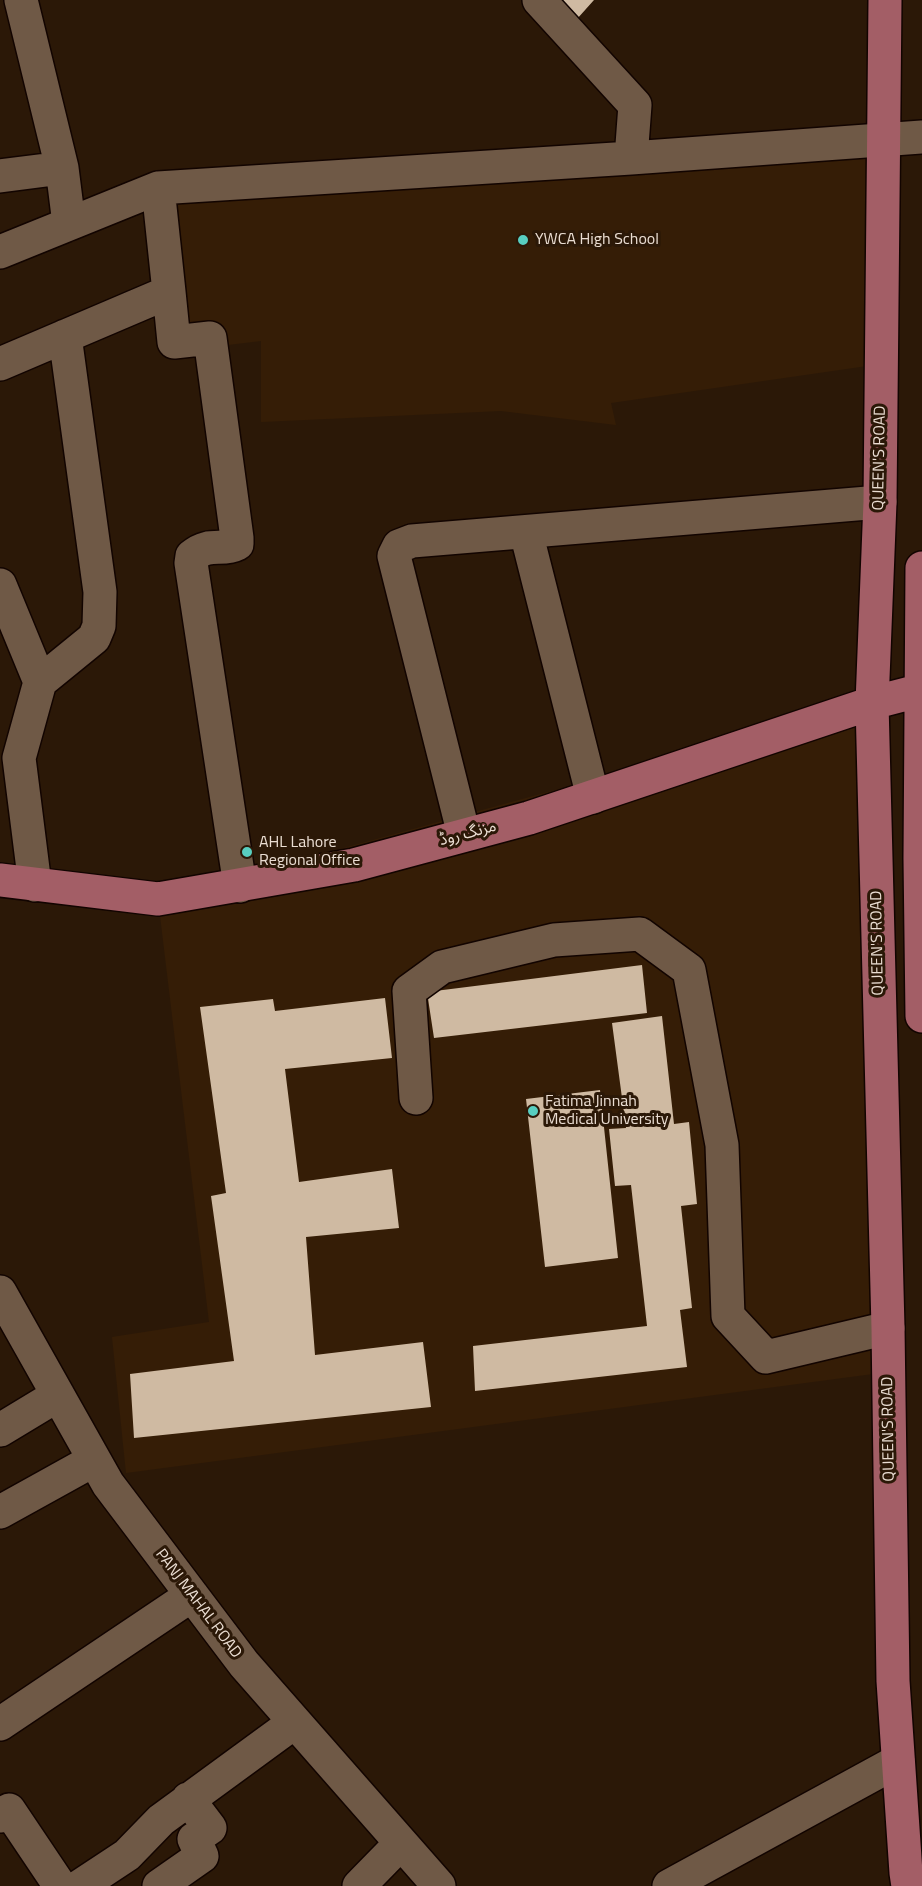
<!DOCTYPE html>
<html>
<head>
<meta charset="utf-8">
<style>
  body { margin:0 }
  canvas { display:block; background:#2b1807 }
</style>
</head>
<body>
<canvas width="922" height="1886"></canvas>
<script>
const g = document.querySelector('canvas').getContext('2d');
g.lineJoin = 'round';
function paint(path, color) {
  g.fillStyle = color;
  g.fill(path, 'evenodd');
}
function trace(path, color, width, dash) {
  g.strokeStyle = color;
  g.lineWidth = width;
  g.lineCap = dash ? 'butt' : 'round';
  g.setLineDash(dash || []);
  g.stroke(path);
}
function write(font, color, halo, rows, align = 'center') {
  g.font = font + ' "Titillium Web","Noto Sans Arabic",sans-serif';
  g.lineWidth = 6;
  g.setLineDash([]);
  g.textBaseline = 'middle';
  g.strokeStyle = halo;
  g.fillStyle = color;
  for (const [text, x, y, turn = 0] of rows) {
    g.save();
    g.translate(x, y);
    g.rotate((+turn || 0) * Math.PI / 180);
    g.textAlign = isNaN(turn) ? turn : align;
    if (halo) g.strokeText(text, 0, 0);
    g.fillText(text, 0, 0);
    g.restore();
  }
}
paint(new Path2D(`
  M884 141 881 364 611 403 616 425 501 411 261 422V341L211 347 174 342 158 188Z
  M872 703 888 1372 126 1473 112 1337 209 1322 158 899Z`), '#351d06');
paint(new Path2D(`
  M555 0H594L577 19Z
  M642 965 647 1013 434 1038 427 992Z
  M385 998 392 1058 285 1069 299 1182 392 1169 399 1228 306 1237 315 1355 423 1342 431 1407 134 1438 130 1374 234 1361 211 1196 226 1193 200 1007 273 999 275 1011Z
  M662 1016 674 1124 689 1122 697 1204 681 1206 692 1308 680 1310 687 1367 475 1391 473 1346 647 1326 631 1185 615 1186 609 1129 626 1128 612 1023Z
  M600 1090 618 1258 545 1267 526 1099Z`), '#cfbaa2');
const minor = new Path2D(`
  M21 0 62 168 69 224
  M539 0 635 105 631 158
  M0 176 62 168
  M0 252 158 188 631 158 922 137
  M169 292 174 342 210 338 237 538V544C222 552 210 541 192 556L191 563 240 886
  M0 364 169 292 158 188
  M526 532 593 797
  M0 585 40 682 19 758 35 885
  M40 682 94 638 99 626 100 592 65 336
  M464 835 394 556 399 546 412 541 880 502
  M416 1098 409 991 442 967 554 940 640 934 689 970 722 1145 728 1316 766 1357 888 1328
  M0 1292 108 1484 244 1664 439 1886
  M0 1430 58 1395
  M0 1512 94 1460
  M0 1724 192 1595
  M0 1816 9 1810 60 1886
  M80 1886 127 1855 161 1820 295 1722
  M159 1886 202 1856 194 1839 210 1828 188 1799
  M359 1886 401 1843
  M669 1886 898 1761`);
const major = new Path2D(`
  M885 0 880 502 872 703 888 1328 893 1681 906 1873 908 1886
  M922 568 920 858 922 1016
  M0 880 158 899 354 865 529 818 872 703 922 690`);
trace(minor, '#120400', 36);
trace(major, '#120400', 36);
trace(minor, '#6f5946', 33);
trace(major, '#a35e66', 33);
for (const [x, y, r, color] of [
  [523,240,6,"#58cec0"],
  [247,852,6,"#58cec0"],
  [533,1111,6,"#58cec0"]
]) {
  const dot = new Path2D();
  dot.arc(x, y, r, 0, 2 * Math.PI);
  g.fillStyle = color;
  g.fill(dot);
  trace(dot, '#2b1807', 2);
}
write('16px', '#eaddd2', '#2b1807', [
  ["YWCA High School",535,240],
  ["AHL Lahore",259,843],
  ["Regional Office",259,861],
  ["Fatima Jinnah",545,1102],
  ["Medical University",545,1120]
], 'left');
write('16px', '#eaddd2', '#2b1807', [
  ["QUEEN'S ROAD",880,458,-89],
  ["مزنگ روڈ",468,834,-15],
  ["QUEEN'S ROAD",878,943,-91],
  ["QUEEN'S ROAD",889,1429,-91],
  ["PANJ MAHAL ROAD",198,1604,53]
]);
</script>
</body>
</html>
